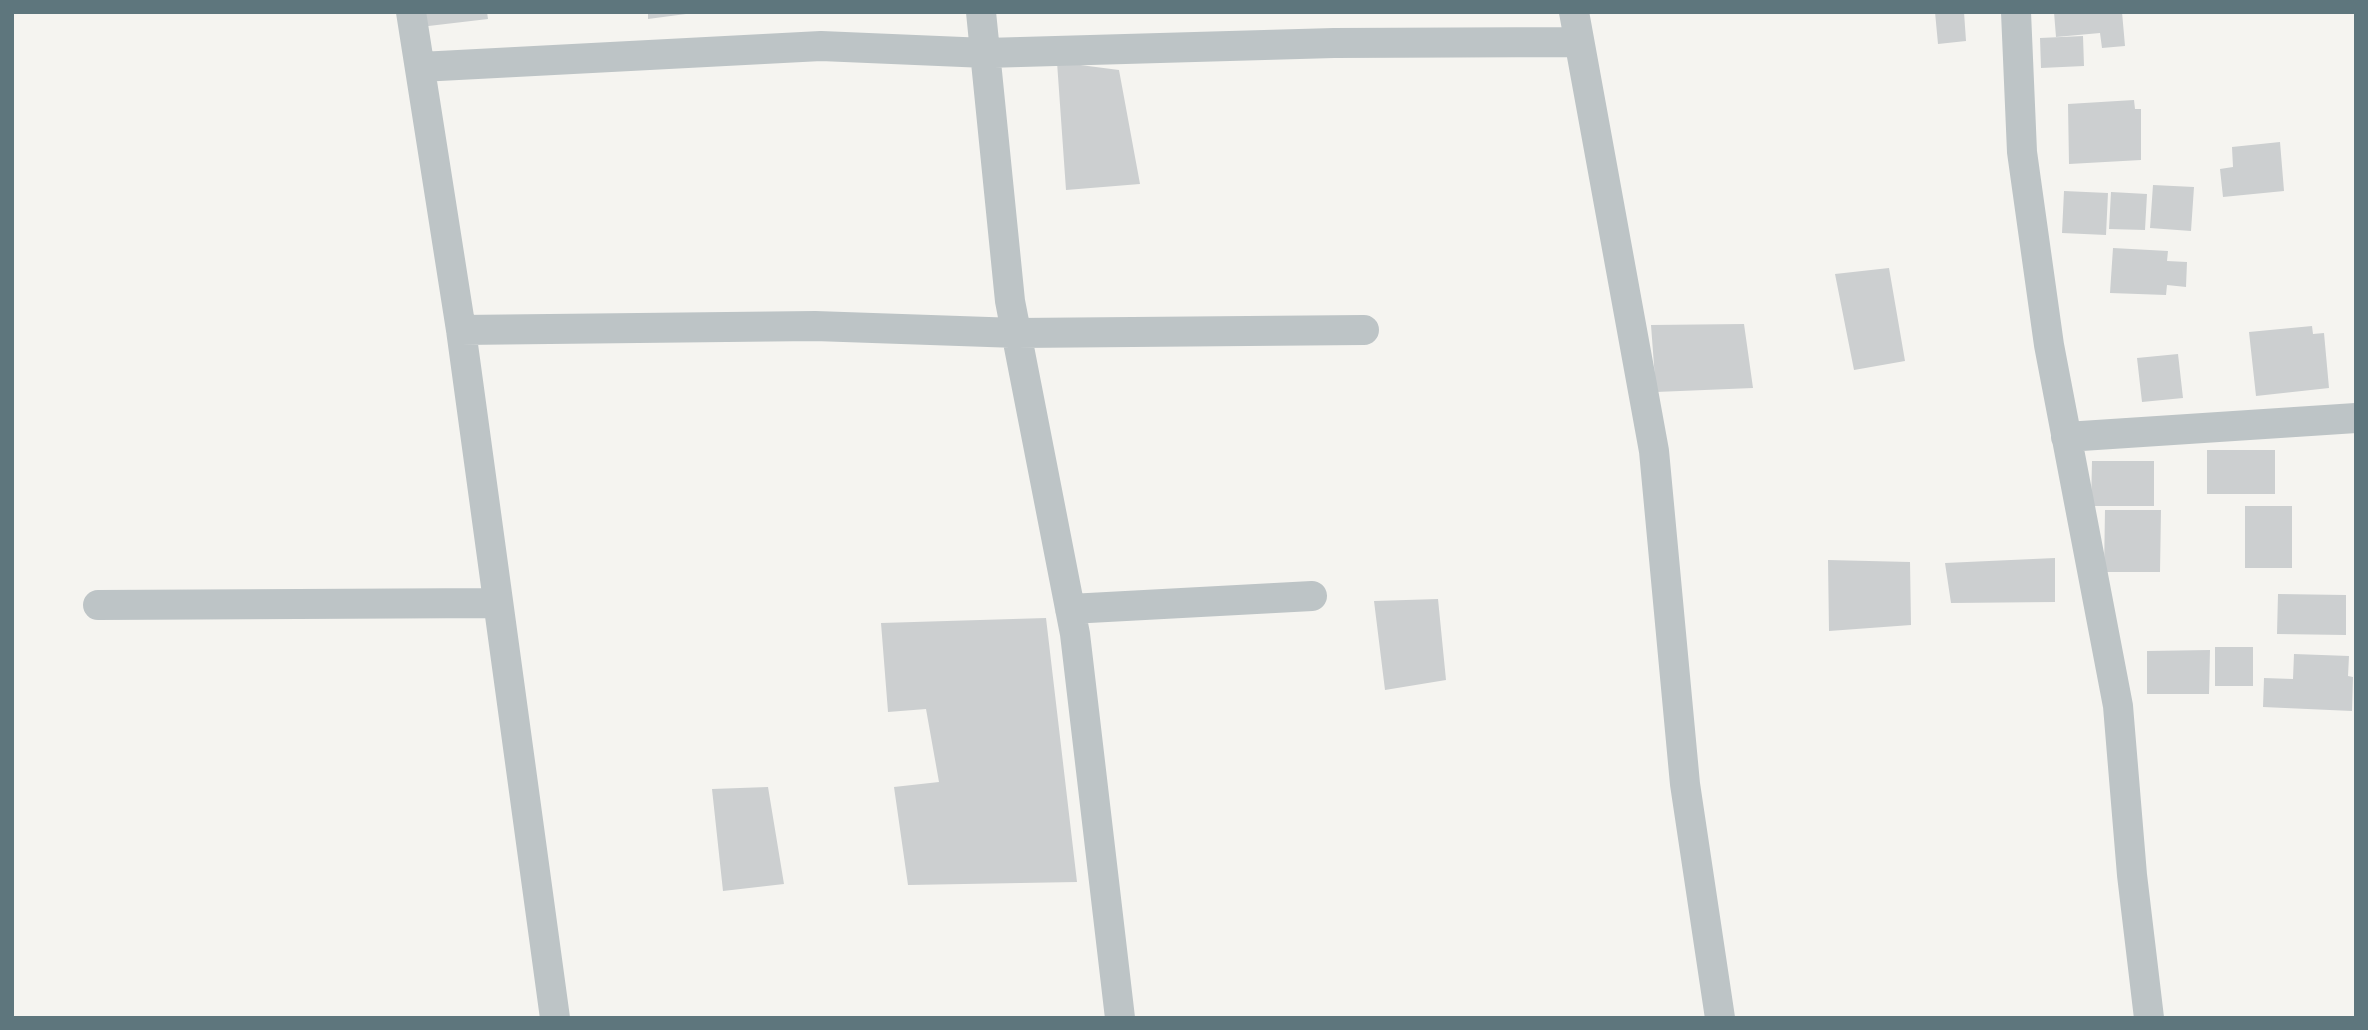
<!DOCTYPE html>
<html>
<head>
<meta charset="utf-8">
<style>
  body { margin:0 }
  #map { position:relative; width:2368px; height:1030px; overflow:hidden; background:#f5f4f0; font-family:"Roboto Condensed",sans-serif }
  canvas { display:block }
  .frame { position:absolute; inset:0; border:14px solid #5e767d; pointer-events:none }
</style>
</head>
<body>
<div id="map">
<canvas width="2368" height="1030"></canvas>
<div class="frame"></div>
</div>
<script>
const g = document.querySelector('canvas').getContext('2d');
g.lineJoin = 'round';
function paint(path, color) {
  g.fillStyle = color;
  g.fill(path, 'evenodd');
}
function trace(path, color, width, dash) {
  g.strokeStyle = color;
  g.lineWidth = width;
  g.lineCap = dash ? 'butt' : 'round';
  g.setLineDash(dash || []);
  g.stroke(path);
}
paint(new Path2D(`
  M420 12H487L488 19 420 27Z
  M648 12H686V14L648 19Z
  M1935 12H1964L1966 41 1938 44Z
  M2054 12H2122L2125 46 2102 48 2100 33 2056 37Z
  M2083 36 2084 66 2041 68 2040 38Z
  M1057 62 1119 70 1140 184 1066 190Z
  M2134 100 2135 109H2141V160L2069 164 2068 104Z
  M2280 142 2284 191 2223 197 2220 169 2233 167 2232 147Z
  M2153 185 2194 187 2191 231 2150 228Z
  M2064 191 2108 193 2106 235 2062 233Z
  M2111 192 2147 194 2145 230 2109 229Z
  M2113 248 2168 251 2167 261 2187 262 2186 287 2167 285 2166 295 2110 293Z
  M1889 268 1905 361 1854 370 1835 274Z
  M1744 324 1753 388 1656 392 1651 325Z
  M2312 326 2313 334 2324 333 2329 388 2256 396 2249 332Z
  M2178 354 2183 398 2142 402 2137 358Z
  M2207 450H2275V494H2207Z
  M2092 461H2154V506H2091Z
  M2245 506H2292V568H2245Z
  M2105 510H2161L2160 572H2104Z
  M2055 558V602L1951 603 1945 563Z
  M1828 560 1910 562 1911 625 1829 631Z
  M2278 594 2346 595V635L2277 634Z
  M1438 599 1446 680 1385 690 1374 601Z
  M1046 618 1077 882 908 885 894 787 939 782 926 709 888 712 881 623Z
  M2215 647H2253V686H2215Z
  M2210 650 2209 694H2147V651Z
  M2294 654 2349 656 2348 676 2353 677 2352 711 2263 707 2264 678 2293 679Z
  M768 787 784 884 723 891 712 789Z`), '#cccfd0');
trace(new Path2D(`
  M411 12 461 330 555 1018
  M981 12 1010 301 1075 634 1120 1018
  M1574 12 1654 451 1685 784 1720 1018
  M2016 12 2022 152 2049 345 2118 706 2132 875 2149 1018
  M420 67 821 46 986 53 1334 43 1579 42
  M461 330 815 326 1017 333 1364 330
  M2066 437 2356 418
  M98 605 497 603
  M1070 609 1312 596`), '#bdc4c6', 30);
</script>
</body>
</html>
